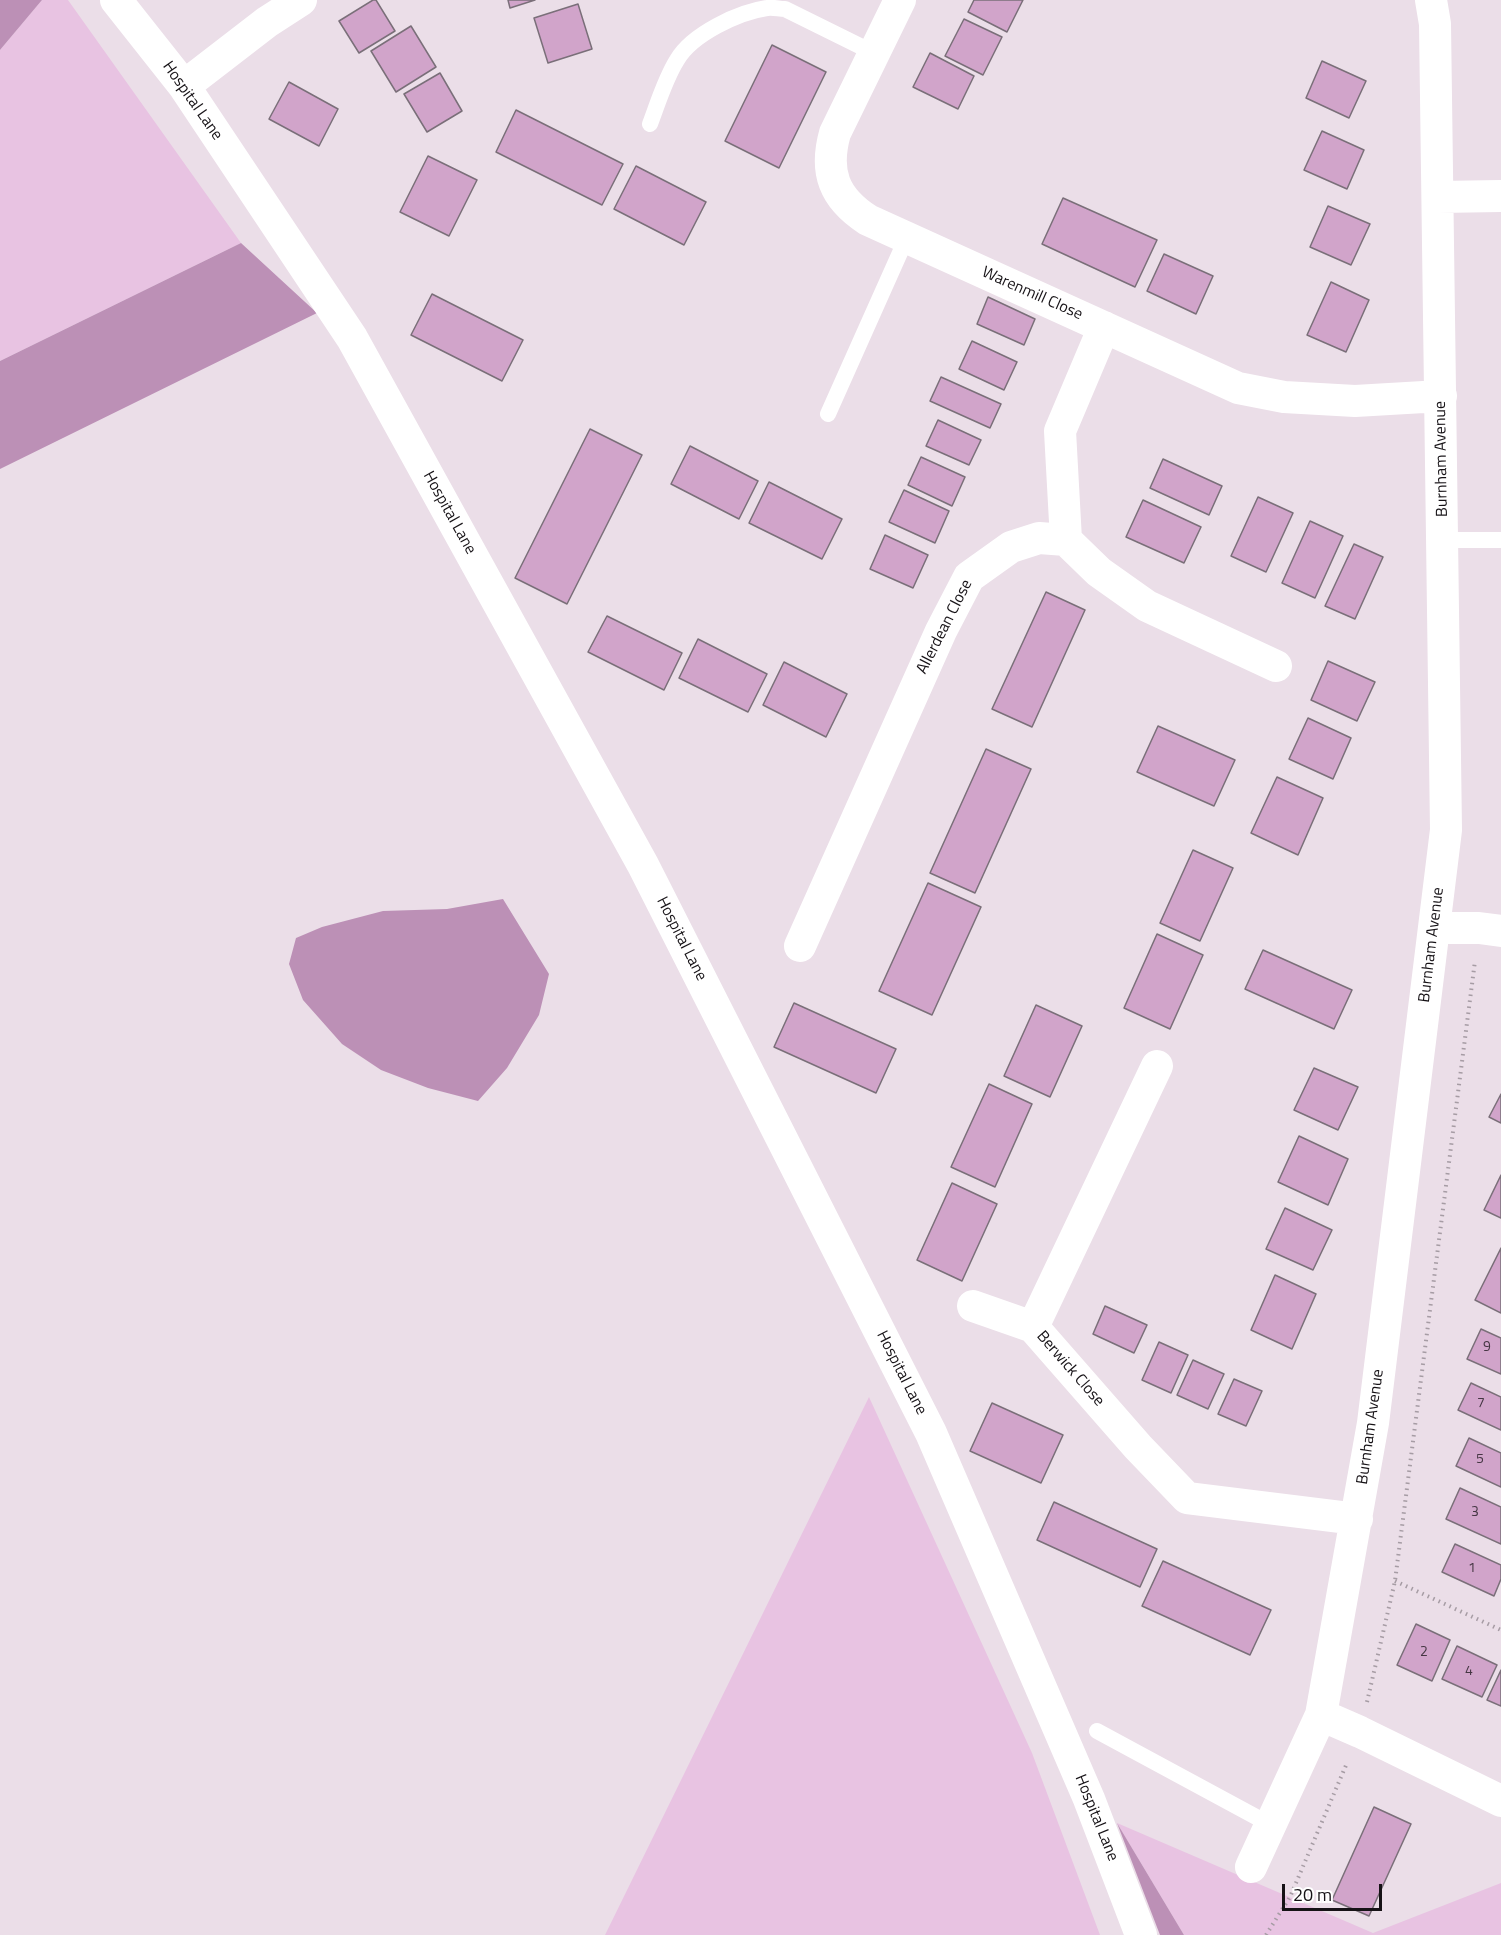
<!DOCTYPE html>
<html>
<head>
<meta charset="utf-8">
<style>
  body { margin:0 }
  #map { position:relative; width:1501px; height:1935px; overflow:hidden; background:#ebdee8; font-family:"Titillium Web",sans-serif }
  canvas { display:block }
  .scale { position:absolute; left:1282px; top:1884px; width:100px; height:27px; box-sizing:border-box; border:3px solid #161216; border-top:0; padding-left:8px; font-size:18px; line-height:21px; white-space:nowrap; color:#161216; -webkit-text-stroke:4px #fff; paint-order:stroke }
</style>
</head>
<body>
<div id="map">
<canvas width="1501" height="1935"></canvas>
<div class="scale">20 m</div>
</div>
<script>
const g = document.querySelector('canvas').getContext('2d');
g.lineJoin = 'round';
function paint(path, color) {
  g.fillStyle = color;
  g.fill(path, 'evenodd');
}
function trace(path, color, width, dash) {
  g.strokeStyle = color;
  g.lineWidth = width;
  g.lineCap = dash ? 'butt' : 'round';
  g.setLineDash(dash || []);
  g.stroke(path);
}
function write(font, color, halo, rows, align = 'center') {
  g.font = font + ' "Titillium Web",sans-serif';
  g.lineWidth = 4.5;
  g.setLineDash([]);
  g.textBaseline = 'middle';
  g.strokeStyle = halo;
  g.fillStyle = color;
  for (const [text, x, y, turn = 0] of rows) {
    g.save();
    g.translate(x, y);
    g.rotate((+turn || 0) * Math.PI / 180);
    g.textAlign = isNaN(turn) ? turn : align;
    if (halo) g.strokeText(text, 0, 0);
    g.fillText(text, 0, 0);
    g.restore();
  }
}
paint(new Path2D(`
  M42 0H68L241 243 0 361V50Z
  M869 1397 1032 1753 1100 1935H605Z
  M1117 1823 1373 1933 1501 1883V1935H1184Z`), '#e8c3e2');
paint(new Path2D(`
  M0 0H42L0 50Z
  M241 243 317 313 0 469V361Z
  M503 899 549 974 539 1015 507 1068 478 1101 428 1088 381 1070 342 1044 303 1000 289 964 296 938 322 927 383 911 447 909Z
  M1117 1823 1184 1935H1160Z`), '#bc90b6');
const building = new Path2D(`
  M373 0H376L395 31 359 53 339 21Z
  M508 0H535L510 8Z
  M974 0H1023L1007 32 968 12Z
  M578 4 592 49 548 63 534 18Z
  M964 19 1002 37 983 75 945 56Z
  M411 26 436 67 396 92 371 51Z
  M772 45 826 72 779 168 725 141Z
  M930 53 974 76 958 109 913 87Z
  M1322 61 1366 81 1349 118 1306 98Z
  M440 73 462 111 427 132 404 94Z
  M289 82 338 109 319 146 269 119Z
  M516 110 623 164 602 205 496 152Z
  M1322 131 1364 150 1347 189 1304 170Z
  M428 156 477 180 449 236 400 212Z
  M636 166 706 202 684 245 614 209Z
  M1063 198 1157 240 1135 287 1042 244Z
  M1328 206 1370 224 1351 265 1310 247Z
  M1164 254 1213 276 1196 314 1147 291Z
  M1331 282 1369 300 1346 352 1307 335Z
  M432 294 523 340 502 381 411 335Z
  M988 297 1035 319 1024 345 977 324Z
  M972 341 1017 362 1004 390 959 369Z
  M941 377 1001 404 990 428 930 401Z
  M938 420 981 440 969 465 926 446Z
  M590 429 642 455 567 604 515 578Z
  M690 446 758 481 739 519 671 484Z
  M921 457 965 477 952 506 908 485Z
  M1163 459 1222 486 1209 515 1150 488Z
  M769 482 842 519 822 559 749 523Z
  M904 490 949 511 935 543 889 522Z
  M1258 497 1293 513 1266 572 1231 556Z
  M1143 500 1201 527 1184 563 1126 537Z
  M1310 521 1343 536 1315 598 1282 583Z
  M885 535 928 555 913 588 870 569Z
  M1354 544 1383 557 1355 619 1325 606Z
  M1046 592 1085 610 1032 727 992 709Z
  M607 616 682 653 664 690 588 652Z
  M698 639 767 674 748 712 679 678Z
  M1328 661 1375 682 1357 721 1311 700Z
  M784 662 847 694 826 737 763 705Z
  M1308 718 1351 738 1333 779 1289 759Z
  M1158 726 1235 760 1214 806 1137 772Z
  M986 749 1031 769 975 893 930 873Z
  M1277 777 1323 798 1298 855 1251 833Z
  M1193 850 1233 868 1200 941 1160 923Z
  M928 883 981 907 932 1015 879 991Z
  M1157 934 1203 955 1170 1029 1124 1008Z
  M1263 950 1352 990 1334 1029 1245 989Z
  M794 1003 896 1049 876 1093 774 1047Z
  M1036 1005 1082 1026 1050 1097 1004 1076Z
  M1314 1068 1358 1087 1338 1130 1294 1110Z
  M989 1084 1032 1104 995 1187 951 1167Z
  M1501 1094V1123L1489 1117Z
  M1299 1136 1348 1159 1328 1205 1278 1182Z
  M1501 1175V1218L1484 1210Z
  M952 1183 997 1204 962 1281 917 1260Z
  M1285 1208 1332 1230 1313 1270 1266 1249Z
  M1501 1248V1313L1475 1300Z
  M1275 1275 1316 1294 1292 1349 1251 1330Z
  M1105 1306 1147 1325 1134 1353 1093 1334Z
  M1481 1329 1501 1338V1374L1467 1359Z
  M1159 1342 1188 1355 1171 1393 1142 1380Z
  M1193 1360 1224 1374 1208 1409 1177 1395Z
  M1234 1379 1262 1391 1246 1426 1218 1414Z
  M1471 1383 1501 1397V1430L1458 1410Z
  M992 1403 1063 1435 1041 1483 970 1451Z
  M1469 1438 1501 1453V1487L1456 1466Z
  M1460 1488 1501 1507V1544L1446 1519Z
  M1054 1502 1157 1549 1140 1587 1037 1540Z
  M1455 1544 1501 1565V1579L1494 1596 1442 1572Z
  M1163 1561 1271 1610 1250 1655 1142 1606Z
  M1416 1624 1450 1640 1432 1681 1397 1665Z
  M1457 1646 1497 1665 1482 1697 1442 1679Z
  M1501 1670V1706L1487 1700Z
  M1374 1807 1411 1824 1369 1916 1332 1900Z`);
paint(building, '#d1a4ca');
trace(building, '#7a6f79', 1.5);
trace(new Path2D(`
  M1395 1581 1501 1630
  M1367 1702 1395 1581 1475 961
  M1266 1935 1290 1897 1347 1763`), '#a69ca4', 4, [1.5, 4.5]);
trace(new Path2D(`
  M650 124C658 103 665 79 677 60 692 34 739 12 767 8 773 7 779 9 785 9L874 53
  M828 414 907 237
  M1444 540H1501
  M1097 1731 1271 1825`), '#fff', 16);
trace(new Path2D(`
  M116 0 184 86 352 338 643 865 931 1433 1089 1799 1141 1935
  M900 0 835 133C824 172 834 198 868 220L1238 388 1284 397 1355 401 1441 396
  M184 86 267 22 301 0
  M1438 197 1501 196
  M1066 540 1099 572 1147 606 1276 666
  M1434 928H1479L1501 931
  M800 946 941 631 969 577 1011 547 1039 538 1066 540 1060 431 1104 327
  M1157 1066 1033 1327 1138 1447 1187 1498 1357 1519
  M973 1306 1033 1327
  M1321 1715 1360 1732 1501 1801
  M1251 1867 1321 1715 1373 1423 1446 830 1435 24 1431 0`), '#fff', 32);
write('14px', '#453643', null, [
  ["9",1487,1348],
  ["7",1481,1404],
  ["5",1480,1460],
  ["3",1475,1513],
  ["1",1472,1569],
  ["2",1424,1653],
  ["4",1469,1672]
]);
write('16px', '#161216', '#fff', [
  ["Hospital Lane",192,101,55],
  ["Warenmill Close",1032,294,24],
  ["Burnham Avenue",1442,459,-91],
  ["Hospital Lane",449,513,61],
  ["Allerdean Close",945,627,-63],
  ["Hospital Lane",681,939,63],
  ["Burnham Avenue",1432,945,-83],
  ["Berwick Close",1070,1369,49],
  ["Hospital Lane",901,1373,63],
  ["Burnham Avenue",1371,1427,-82],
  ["Hospital Lane",1096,1818,68]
]);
</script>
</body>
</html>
